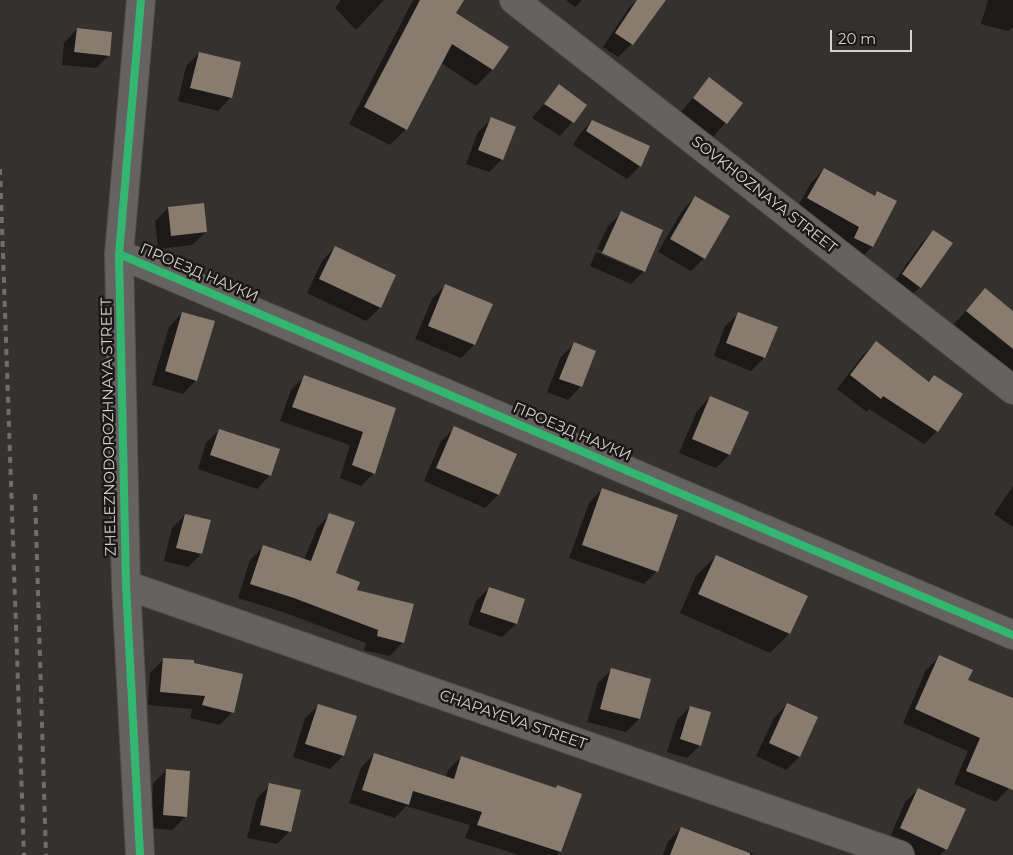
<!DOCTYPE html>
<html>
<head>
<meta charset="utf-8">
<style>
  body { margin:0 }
  #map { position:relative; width:1013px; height:855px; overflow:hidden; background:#34312e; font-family:Montserrat,sans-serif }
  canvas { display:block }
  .scale { position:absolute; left:830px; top:30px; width:82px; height:22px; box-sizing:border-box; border:2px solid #d5d2cf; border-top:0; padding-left:6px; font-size:15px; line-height:18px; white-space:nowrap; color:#d5d2cf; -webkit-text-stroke:4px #1b1917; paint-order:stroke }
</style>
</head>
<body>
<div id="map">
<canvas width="1013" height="855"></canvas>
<div class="scale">20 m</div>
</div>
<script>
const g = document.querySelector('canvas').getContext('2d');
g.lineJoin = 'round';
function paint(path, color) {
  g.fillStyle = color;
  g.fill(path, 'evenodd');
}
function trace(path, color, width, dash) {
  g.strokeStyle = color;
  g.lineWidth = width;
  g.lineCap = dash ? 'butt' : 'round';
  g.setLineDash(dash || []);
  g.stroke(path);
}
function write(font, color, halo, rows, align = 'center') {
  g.font = font + ' Montserrat,sans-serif';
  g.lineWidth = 5;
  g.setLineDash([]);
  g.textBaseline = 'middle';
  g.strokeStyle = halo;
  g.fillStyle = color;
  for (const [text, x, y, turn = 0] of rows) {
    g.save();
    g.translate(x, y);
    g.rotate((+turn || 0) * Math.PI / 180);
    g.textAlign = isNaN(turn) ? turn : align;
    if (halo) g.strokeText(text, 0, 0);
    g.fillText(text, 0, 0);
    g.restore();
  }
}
paint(new Path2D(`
  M341 0H384L356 30 335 8Z
  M413 0H463L454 13 507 47 492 70 476 86 441 63 406 129 390 145 349 124Z
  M566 0H582L575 7Z
  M637 0H647L632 44 618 57 603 47 628 9Z
  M988 0H1013V27L1008 31 981 24Z
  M77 29 109 55 96 68 62 65 64 43Z
  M199 53 231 97 218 111 178 101 186 66Z
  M709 79 741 104 713 137 681 112Z
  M559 86 586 105 560 136 532 118Z
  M491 119 502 159 489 172 466 164 478 132Z
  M592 121 648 147 640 166 627 179 573 145 579 135Z
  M824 169 873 197 878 192 895 201 872 247 859 260 841 251 846 241 795 211 811 183Z
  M695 197 704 258 691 271 658 252 682 211Z
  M168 208 206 232 192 245 158 249 155 221Z
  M621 213 644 271 631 284 590 266 596 252 640 271V268L597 249 608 226Z
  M933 231 920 287 907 300 890 288 920 245Z
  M335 247 395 275 380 308 366 321 307 293 322 261Z
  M446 285 474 345 461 358 415 339 432 299Z
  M985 290 1013 313V374L954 324Z
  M182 313 196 380 183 394 152 385 169 327Z
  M739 313 776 328 764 358 751 371 714 356 725 326Z
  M876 342 928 383 934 377 937 431 924 444 869 409 867 412 837 389 863 355Z
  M574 344 581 386 568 400 547 392 561 357Z
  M304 377 394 409 374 473 361 486 340 478 350 445 280 421 291 390Z
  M710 397 729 455 716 468 679 453 697 411Z
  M455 428 516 455 498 495 485 508 424 481 441 441Z
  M219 430 270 475 257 489 198 469 206 443Z
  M1013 486V527L994 514Z
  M602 489 657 571 644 584 569 558 589 503Z
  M330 514 334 573 355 591 403 642 390 656 364 650 366 643 280 611 238 598 250 560 263 547 304 560 317 528Z
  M185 515 201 554 188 567 164 561 172 528Z
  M716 556 806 596 789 634 770 653 680 613 696 576Z
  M489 588 524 600 516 624 502 637 468 625 476 601Z
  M940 656 966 681 1013 699V779L1009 788 996 802 954 784 968 751 903 723 926 670Z
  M164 659 233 712 219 725 190 718 192 709 148 705 150 673Z
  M611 670 639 719 626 732 587 722 598 683Z
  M787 704 799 757 786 770 756 756 774 718Z
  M319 705 343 756 330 769 293 757 305 718Z
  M690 707 700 745 687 758 667 752 677 720Z
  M374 754 446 778 448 770 461 757 560 852 557 855H519L465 838 470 825 406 806 395 818 349 803 361 768Z
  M166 770 186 816 172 830 151 828 153 784Z
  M270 785 290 831 277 844 247 838 257 798Z
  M919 789 946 849 940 855H917L888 842 905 802Z
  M681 828 755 854 663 855 668 842Z`), '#0007');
paint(new Path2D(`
  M420 0H464L456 13 509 47 493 70 452 44 407 130 364 107Z
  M637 0H666L633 45 615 33Z
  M77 28 112 32 110 56 74 52Z
  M199 52 241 62 232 98 190 88Z
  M709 77 743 103 727 124 693 98Z
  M559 84 587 105 574 123 544 104Z
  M491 117 516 127 503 160 478 150Z
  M592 120 650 146 641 167 586 131Z
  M824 168 875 196 877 191 897 201 873 247 854 238 859 227 807 198Z
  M695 196 730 216 705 259 670 239Z
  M204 203 207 232 171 236 168 207Z
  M621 211 663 230 645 272 602 253Z
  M933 230 953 243 921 288 902 274Z
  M335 246 396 275 381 308 319 279Z
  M445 284 493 304 475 345 428 326Z
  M985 288 1013 311V349L966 311Z
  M182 312 215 321 197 381 165 371Z
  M738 312 778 327 765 358 726 343Z
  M876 341 929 382 934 375 963 394 938 432 883 396 881 399 850 375Z
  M574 342 596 351 582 387 559 379Z
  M304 375 396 408 375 474 352 465 363 432 292 407Z
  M710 396 749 412 730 455 692 439Z
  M454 426 517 454 499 495 436 468Z
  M219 429 280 449 271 476 210 455Z
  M602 488 678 515 658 572 582 545Z
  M329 513 355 522 336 573 360 582 357 590 414 604 404 643 377 636 378 630 294 598 250 584 263 545 311 561Z
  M185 514 211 520 202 554 176 548Z
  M716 555 808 596 790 634 698 594Z
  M489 587 525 599 517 624 480 612Z
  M939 655 973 670 968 680 1013 698V790L966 771 980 738 915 709Z
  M163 658 194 660V663L243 674 234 713 202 705 205 696 160 692Z
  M611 668 651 679 640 719 600 709Z
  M787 703 818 717 800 757 769 743Z
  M318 704 357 716 344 756 305 744Z
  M690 706 711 712 701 746 680 739Z
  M374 753 454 779 461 756 556 788 557 785 582 794 561 852 477 825 482 812 413 791 409 805 362 790Z
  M166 769 190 771 187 817 163 815Z
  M269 783 301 790 291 832 260 825Z
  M918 788 966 809 947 850 900 828Z
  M681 827 750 853V855H670Z`), '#897c6f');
const minor = new Path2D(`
  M514 0 1013 390
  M119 254 1013 635
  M126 585 900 855
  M140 855 126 585 119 254 141 0`);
trace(minor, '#504d4b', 30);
trace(minor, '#656361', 28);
trace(new Path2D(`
  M0 169 24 855
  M35 494 46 855`), '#706e6c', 4, [6, 6]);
trace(new Path2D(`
  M119 254 1013 635
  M140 855 126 585 119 254 141 0`), '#33b770', 8);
write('15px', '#d5d2cf', '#1b1917', [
  ["SOVKHOZNAYA STREET",764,195,38],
  ["ПРОЕЗД НАУКИ",199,273,23],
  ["ZHELEZNODOROZHNAYA STREET",109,427,-91],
  ["ПРОЕЗД НАУКИ",572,432,23],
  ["CHAPAYEVA STREET",513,720,19]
]);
</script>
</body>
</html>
